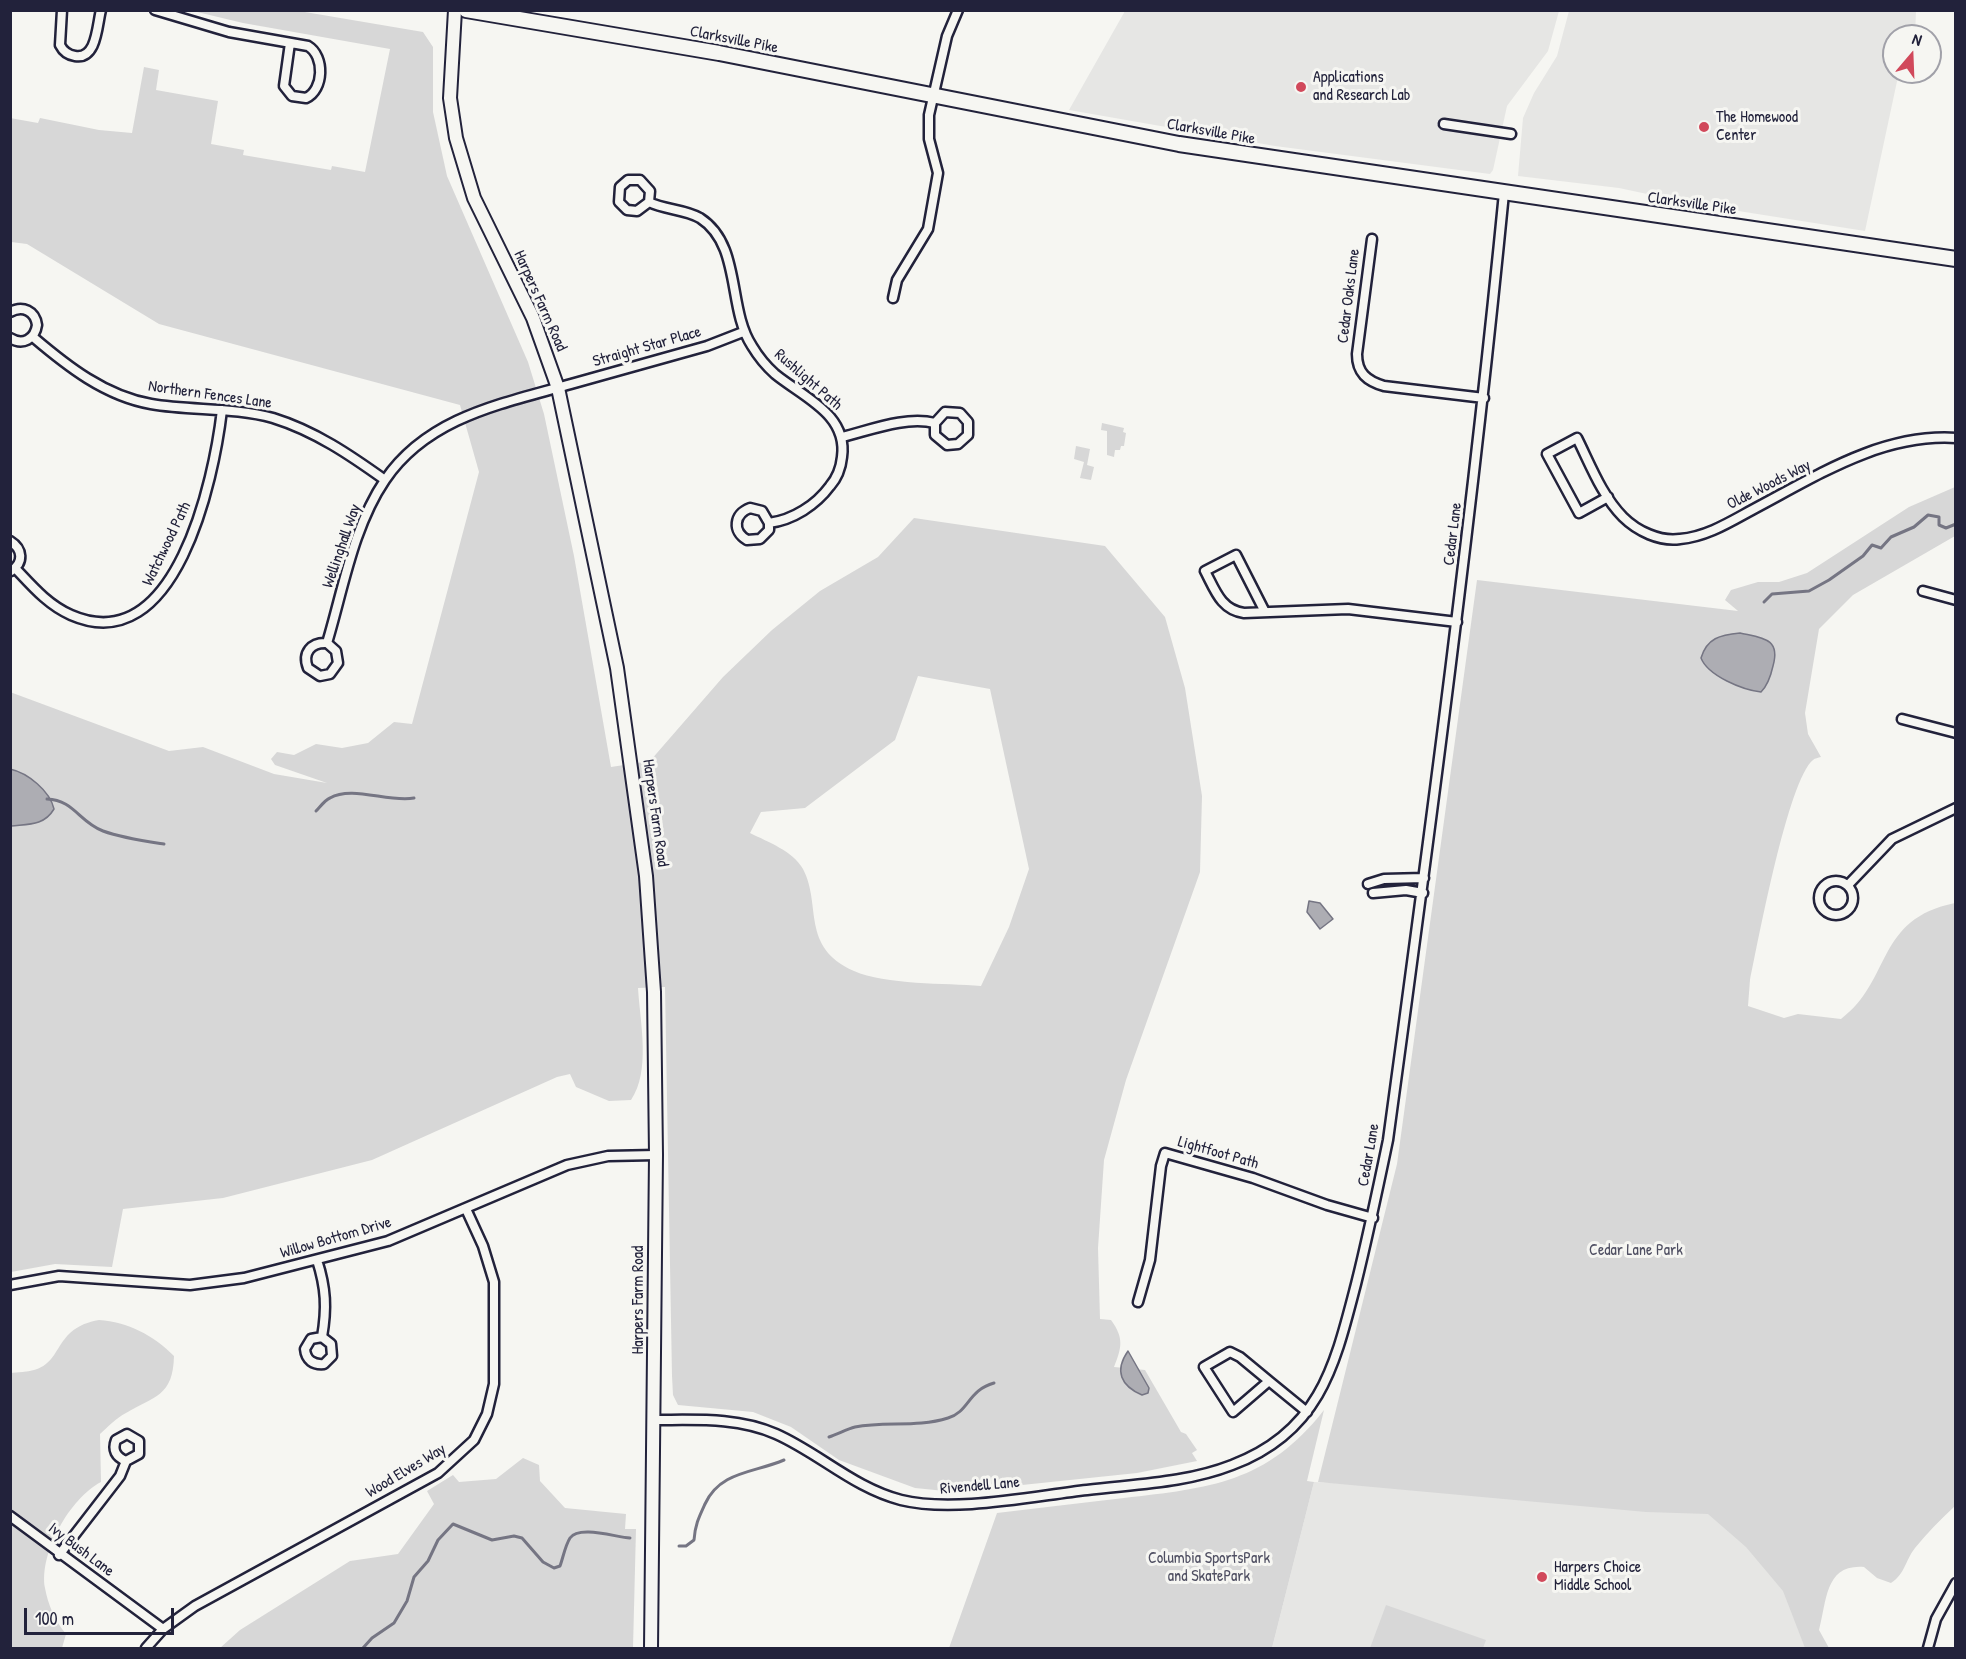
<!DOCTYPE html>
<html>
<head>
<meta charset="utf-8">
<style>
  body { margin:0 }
  #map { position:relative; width:1966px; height:1659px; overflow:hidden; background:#f6f6f2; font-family:"Patrick Hand",sans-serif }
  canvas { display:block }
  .frame { position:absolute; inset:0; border:12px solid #22223b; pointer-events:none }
  .north { position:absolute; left:1882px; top:24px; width:60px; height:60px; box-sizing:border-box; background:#f6f6f2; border:2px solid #a1a1a9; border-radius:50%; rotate:19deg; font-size:16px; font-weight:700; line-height:24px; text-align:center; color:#22223b }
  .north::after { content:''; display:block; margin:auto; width:21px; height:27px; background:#d1495b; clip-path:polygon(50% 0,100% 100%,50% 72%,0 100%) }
  .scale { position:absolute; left:24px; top:1608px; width:150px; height:27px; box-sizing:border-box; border:3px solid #22223b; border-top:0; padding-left:8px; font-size:18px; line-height:21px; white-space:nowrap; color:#22223b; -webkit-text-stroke:4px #f6f6f2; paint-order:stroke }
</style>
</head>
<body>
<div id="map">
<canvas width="1966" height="1659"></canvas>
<div class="frame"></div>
<div class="north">N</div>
<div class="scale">100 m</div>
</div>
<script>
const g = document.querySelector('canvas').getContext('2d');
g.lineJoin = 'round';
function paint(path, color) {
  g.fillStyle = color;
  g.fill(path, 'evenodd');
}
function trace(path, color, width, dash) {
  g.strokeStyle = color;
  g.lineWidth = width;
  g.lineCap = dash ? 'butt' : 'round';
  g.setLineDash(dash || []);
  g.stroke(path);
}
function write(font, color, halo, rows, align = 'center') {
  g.font = font + ' "Patrick Hand",sans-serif';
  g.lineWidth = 6;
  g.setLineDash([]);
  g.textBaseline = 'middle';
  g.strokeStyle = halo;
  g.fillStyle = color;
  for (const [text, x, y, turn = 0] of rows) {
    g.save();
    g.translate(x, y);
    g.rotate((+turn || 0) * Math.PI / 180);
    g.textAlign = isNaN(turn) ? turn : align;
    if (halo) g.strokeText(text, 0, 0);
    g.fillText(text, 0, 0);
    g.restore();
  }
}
paint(new Path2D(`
  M1125 11H1559L1548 51 1507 106 1493 170 1490 174 1275 146 1069 110Z
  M1569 11H1916L1915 36H1894V72H1899L1865 231 1694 204 1619 188 1518 176 1523 118 1534 93 1557 56Z
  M1314 1482 1772 1505 1823 1648H1272Z`), '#e6e6e4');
paint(new Path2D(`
  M193 11H299L423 32 433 47V112L447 176 528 362 544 414 574 556 611 767 650 761 723 677 772 630 820 591 878 557 914 518 1105 546 1165 617 1185 688 1202 796 1200 872 1126 1080 1104 1160 1098 1248 1100 1319 1111 1320C1124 1338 1122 1347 1114 1367L1145 1370 1181 1432 1186 1434 1197 1450 1192 1453 1197 1461 1137 1473 955 1492 915 1488 839 1460 791 1427 753 1412 678 1405 673 1395 672 1376 665 987 638 988C640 1022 651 1071 631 1100L609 1101 576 1087 570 1074 557 1077 372 1160 223 1198 123 1209 112 1267 55 1264 11 1272 10 692 169 751 203 747 274 774 327 783 275 765 271 759 277 752 294 755 316 744 342 748 368 743 394 722 412 724 479 472 460 405 159 324 27 244 11 242 10 118 38 123 40 118 99 130 132 133 144 67 159 70 156 90 218 101 211 144 244 150 243 155 331 170 332 166 365 172 390 49 243 23ZM918 676 990 689 1029 869 1009 927 981 986C946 983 885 985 854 971 800 947 822 905 803 869 793 851 768 842 750 833L761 812 805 808 895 740Z
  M1102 423 1124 428 1123 432 1126 433 1124 446H1121L1120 450H1115L1114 457 1107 455V431L1101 430Z
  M1076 446 1090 449 1087 465 1094 467 1091 480 1080 478 1084 462 1074 459Z
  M1955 487V536L1853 595 1819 629 1805 713 1808 734 1821 757C1818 758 1815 758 1813 760 1788 780 1758 942 1750 980L1748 1006 1784 1018 1798 1014 1841 1019C1892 981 1875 919 1955 903V1506C1941 1519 1927 1533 1915 1548 1905 1561 1905 1574 1891 1583L1877 1578 1864 1567C1825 1564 1827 1600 1819 1630L1829 1648H1805L1783 1591 1746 1547 1708 1514 1646 1512 1318 1482 1397 1164 1477 580 1738 611 1725 600 1731 590 1758 582H1779L1807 573 1909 507Z
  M99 1320C128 1322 153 1335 174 1356 173 1396 155 1396 126 1413 116 1418 108 1427 100 1434L101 1482C70 1498 39 1553 45 1588 48 1605 55 1621 66 1634L62 1648H11L10 1373C18 1372 27 1372 34 1370 64 1362 53 1328 99 1320Z
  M1324 1410 1307 1481 1314 1482 1272 1648H949L997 1513C1039 1508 1081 1503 1124 1498 1210 1488 1267 1483 1324 1410Z
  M523 1458 539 1465 540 1481 565 1508 626 1514 625 1529H636L633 1648H220L240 1630 350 1561 398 1554 434 1504 427 1491 453 1475 459 1482 496 1479Z
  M1386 1605 1486 1640 1483 1648H1370Z`), '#d7d7d7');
const water = new Path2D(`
  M1740 633C1762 638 1781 638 1773 666 1771 675 1768 685 1761 692 1743 690 1708 676 1701 658 1707 638 1720 635 1740 633Z
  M10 769C28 773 50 791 54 809 44 826 28 824 11 826Z
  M1309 901 1320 903 1333 919 1320 929 1307 912Z
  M1128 1351 1149 1388 1148 1393 1142 1395C1121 1386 1114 1371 1128 1351Z`);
paint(water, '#adadb3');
trace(water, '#757583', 1.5);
trace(new Path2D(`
  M1764 602 1772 594 1809 591 1829 580 1863 556 1872 545 1881 548 1891 537 1914 527 1928 515 1939 517V525L1946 528 1956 524
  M47 799C74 800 79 822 103 831 122 838 144 841 164 844
  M316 811C320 807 325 800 330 798 352 785 389 803 414 798
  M829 1437C838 1434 847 1429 855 1427 886 1421 917 1428 948 1418 969 1412 968 1390 994 1383
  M679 1546H686L694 1540C695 1525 699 1517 705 1504 720 1471 754 1473 784 1460
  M363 1648 372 1638 394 1623 407 1601 414 1577 428 1561 438 1540 453 1524 492 1540 514 1536 522 1538 543 1562 554 1568 560 1566C563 1558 565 1546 570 1538 579 1525 615 1537 630 1538`), '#757583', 3);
const minor = new Path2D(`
  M62 10 60 45C63 51 68 55 75 56 97 60 97 25 101 10
  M155 10 229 32 308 46C325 56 324 90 306 98L292 96 284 86 290 43
  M1444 124 1511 134
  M649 202 637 211 627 210 619 202 620 187 628 180H640L650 191 649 202C665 210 685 209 700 218 742 245 727 308 752 346 758 356 766 366 775 374 803 397 848 414 842 457 841 467 837 478 830 486 816 505 793 520 769 523V530L760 539 747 540C732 531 734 514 750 508L762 511 769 523
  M1372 239 1357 354C1357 373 1367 381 1384 386L1484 398
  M893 298 897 280 928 229 938 173 929 139V115L947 36 958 10
  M10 312C23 305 35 311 37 325 35 339 23 346 10 338
  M33 337C67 366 105 396 151 404 191 411 234 407 273 418 315 431 350 455 385 480
  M842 437C871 430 905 416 935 423V435L947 445 958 444 968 435V422L960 413 945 412 935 423
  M1608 497 1579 513 1547 454 1577 438C1590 464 1602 496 1623 517 1637 531 1660 542 1680 539 1706 537 1730 522 1752 510 1815 477 1881 433 1956 438
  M10 541C23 549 24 563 11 571
  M15 568C32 586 48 605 71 615 176 661 214 479 222 410
  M1923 591 1956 600
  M1265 612 1236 555 1205 571C1215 590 1221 610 1244 613L1348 609 1457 622
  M327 643 336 651 338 663 330 674 320 676 308 668C302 653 311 642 327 643 343 590 353 527 385 480 428 417 501 404 571 384 616 371 662 359 707 346L743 332
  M1902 719 1956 733
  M1819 898a17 17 0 1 1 34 0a17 17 0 1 1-34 0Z
  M1368 884 1384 879 1424 878
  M1848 885 1892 839 1956 808
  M1373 893 1406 890 1423 893
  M317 1260C326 1288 327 1308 322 1337L311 1339 305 1349C306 1360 313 1365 324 1364L332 1356 331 1344 322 1337
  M10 1285 59 1276 190 1285 244 1278 388 1241 567 1165 608 1156 656 1155
  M1138 1302 1150 1260 1161 1166 1165 1153 1253 1178 1327 1205 1373 1218
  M1269 1381 1240 1357 1230 1352 1204 1367 1233 1412 1269 1381 1307 1412
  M655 1420C696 1420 737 1417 776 1434 819 1453 854 1488 901 1500 954 1513 1033 1496 1087 1490 1136 1484 1186 1483 1232 1465 1320 1432 1335 1365 1356 1284 1368 1236 1378 1188 1388 1140 1431 825 1473 510 1504 193
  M10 1516 163 1629
  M59 1555 120 1476 126 1461 139 1454V1441L127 1434 116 1440C112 1450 116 1457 126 1461
  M146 1648 163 1629 195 1606 438 1473 474 1440 487 1414 494 1384V1282L483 1246 466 1209
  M1928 1648 1936 1619 1956 1583`);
const secondary = new Path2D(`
  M455 10 450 98 456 138 474 198 533 318 558 388 617 668 646 876 654 992 656 1155 651 1648`);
const primary = new Path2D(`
  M466 10 719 53 1179 144 1956 259`);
trace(minor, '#22223b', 13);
trace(secondary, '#22223b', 16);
trace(primary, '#22223b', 18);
trace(minor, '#f6f6f2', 8);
trace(secondary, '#f6f6f2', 12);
trace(primary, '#f6f6f2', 14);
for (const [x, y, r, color] of [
  [1301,87,6,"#d1495b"],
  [1704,127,6,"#d1495b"],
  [1542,1577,6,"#d1495b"]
]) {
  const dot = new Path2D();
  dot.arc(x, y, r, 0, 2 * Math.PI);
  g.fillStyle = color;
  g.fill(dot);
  trace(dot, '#f6f6f2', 2);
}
write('16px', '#22223b', '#f6f6f2', [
  ["Clarksville Pike",734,40,11],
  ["Clarksville Pike",1211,132,10],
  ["Clarksville Pike",1692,204,8],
  ["Cedar Oaks Lane",1349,296,-83],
  ["Harpers Farm Road",540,301,66],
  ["Straight Star Place",647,347,-16],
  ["Rushlight Path",808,380,41],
  ["Northern Fences Lane",210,395,8],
  ["Olde Woods Way",1769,485,-27],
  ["Cedar Lane",1453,534,-83],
  ["Watchwood Path",167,544,-64],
  ["Wellinghall Way",342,546,-71],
  ["Harpers Farm Road",655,813,82],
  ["Lightfoot Path",1218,1153,16],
  ["Cedar Lane",1369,1155,-80],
  ["Willow Bottom Drive",336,1238,-16],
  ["Harpers Farm Road",639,1300,-90],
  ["Wood Elves Way",406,1471,-31],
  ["Rivendell Lane",980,1486,-5],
  ["Ivy Bush Lane",81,1550,37]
]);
write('16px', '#22223b', '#f6f6f2', [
  ["Applications",1313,78],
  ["and Research Lab",1313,96],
  ["The Homewood",1716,118],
  ["Center",1716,136],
  ["Harpers Choice",1554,1568],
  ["Middle School",1554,1586]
], 'left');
write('16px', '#4f4f62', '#f6f6f2', [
  ["Cedar Lane Park",1636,1251],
  ["Columbia SportsPark",1209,1559],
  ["and SkatePark",1209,1577]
]);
</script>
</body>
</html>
